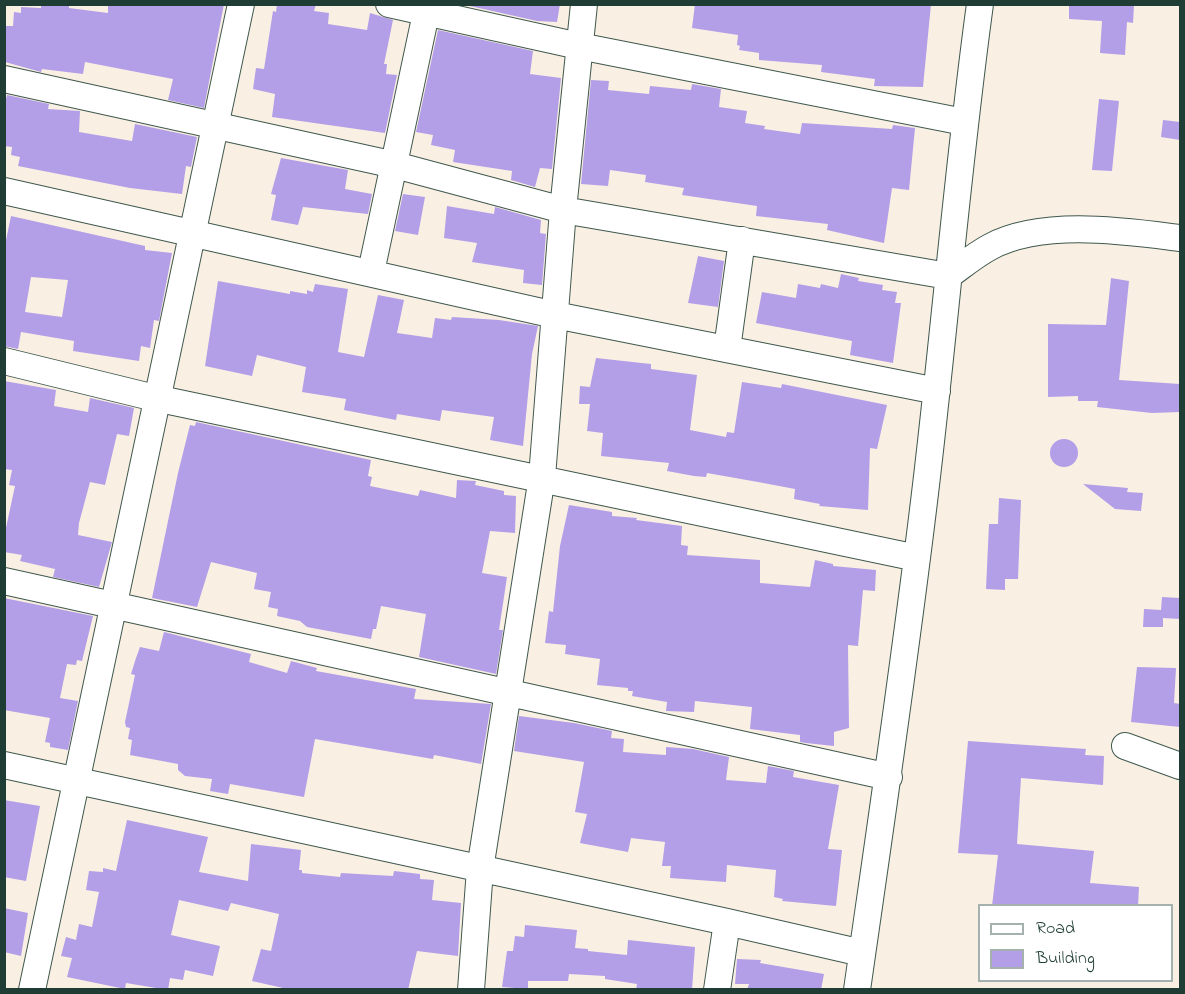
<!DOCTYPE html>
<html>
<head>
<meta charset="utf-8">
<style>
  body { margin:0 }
  #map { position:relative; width:1185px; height:994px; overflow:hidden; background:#f9f0e3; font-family:"Indie Flower",sans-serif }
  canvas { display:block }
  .frame { position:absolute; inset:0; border:6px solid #1f3d34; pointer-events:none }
  .legend { position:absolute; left:978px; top:904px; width:195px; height:78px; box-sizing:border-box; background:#fff; border:2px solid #a5b1ae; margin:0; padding:8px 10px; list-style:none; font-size:18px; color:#1f3d34 }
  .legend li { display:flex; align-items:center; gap:12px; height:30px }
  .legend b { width:30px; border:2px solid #a5b1ae }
</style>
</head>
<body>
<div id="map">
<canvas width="1185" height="994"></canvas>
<div class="frame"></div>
<ul class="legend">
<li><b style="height:8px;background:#fff"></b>Road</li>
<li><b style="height:16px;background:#b39ee8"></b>Building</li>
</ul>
</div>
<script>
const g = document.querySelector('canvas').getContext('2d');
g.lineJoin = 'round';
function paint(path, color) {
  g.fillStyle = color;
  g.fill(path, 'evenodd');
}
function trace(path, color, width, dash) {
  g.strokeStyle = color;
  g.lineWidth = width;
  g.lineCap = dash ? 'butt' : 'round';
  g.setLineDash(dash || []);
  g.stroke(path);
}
paint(new Path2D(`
  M41 4H69V8L108 13V4H224L204 108 168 100 173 79 85 62 83 74 42 69 41 72 5 62 4 26H13L14 12 21 13V7L41 8Z
  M277 4H316L314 11 329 13 328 24 367 30 370 13 393 20 384 64H387L386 74 397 75 385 133 272 117 275 94 253 89 256 68 264 69 273 11 276 12Z
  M461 4H560L557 22 537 21Z
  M695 4H931L923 87 874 86 875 79 821 72 822 65 759 60V53L739 50 740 46 737 45 738 35 692 28Z
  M1069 4H1134L1133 23 1127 22 1125 55 1100 53 1102 21 1069 19Z
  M438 30 533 51 530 74 561 78 552 169 540 168 535 187 511 180 512 171 453 162 455 150 431 145 433 135 416 132Z
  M591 80 609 81 608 90 649 94 650 86 691 90 692 84 721 89 719 107 747 111 745 123 765 126 764 129 800 134 802 123 892 129 893 125 915 128 909 190 892 188 884 243 827 230 828 224 756 216 757 206 682 195 684 188 645 182 646 175 610 170 608 186 581 184Z
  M7 95 49 104 48 109 80 111 79 132 132 141 135 124 197 137 191 167 186 166 182 194 130 188 18 166 20 157 11 155 12 147 4 146V107Z
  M1099 99 1119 101 1112 171 1092 170Z
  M1163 120 1180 122V140L1161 137Z
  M281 158 348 170 345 189 372 194 368 214 303 207 298 225 271 220 276 195 271 194Z
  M403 194 425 197 418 235 395 231Z
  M447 206 494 214 495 207 541 220 540 233 546 234 542 285 523 283 524 270 472 262 477 243 444 238Z
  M11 216 145 246V250L172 253 159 321 154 320 150 348 141 346 139 361 73 351 74 341 21 332 18 349 4 346V250ZM31 277 68 280 62 317 25 312Z
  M698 256 724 261 718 307 688 303Z
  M841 274 859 278 858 281 883 285 882 290 897 292 895 303H901L893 363 850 355 852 341 756 323 762 292 796 298 798 284 820 288 821 284 838 288Z
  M1111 278 1129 281 1119 380 1180 384V412L1152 413 1097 407 1098 401H1078V396L1048 397V324L1106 325Z
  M218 281 290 294V291L307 294V290L313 292 315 284 348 289 338 352 364 357 378 295 404 300 397 333 432 338 435 318 451 320 452 317 499 320 538 326 532 354 523 446 490 440 494 417 442 410 440 421 397 414 396 420 344 410 346 399 302 392 306 367 257 355 252 376 205 366Z
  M596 358 651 364V369L697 375 690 430 726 437 727 432 734 433 742 382 781 388 782 384 887 405 877 449 870 448 868 510 819 506 820 504 794 499 795 489 758 482 707 473 706 477 694 476 667 471 669 463 601 456 603 433 587 431 590 404H579L580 386 590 387Z
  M4 381 56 390 54 406 88 412 90 398 134 408 129 436 117 434 105 485 90 482 79 523 78 535 112 542 99 587 53 577 55 569 20 561 22 555 4 552V537L15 486 9 485 12 470 4 469Z
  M196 422 371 460 368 476 372 477 370 486 418 496 420 490 456 498 457 480 476 481 475 485 504 491V495L516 496 515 533 490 531 482 573 507 577 499 630H503L496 674 419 657 426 614 381 606 376 629H373L371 639 307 627 300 621 277 616 278 609 268 607 271 592 254 589 257 573 211 562 197 607 152 598 178 473 190 425 195 426Z
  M1050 453a14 14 0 1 1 28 0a14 14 0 1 1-28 0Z
  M1083 484 1128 488 1127 492 1143 493 1141 511 1115 509Z
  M999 498 1021 500 1018 579H1005V590L986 589 989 524H998Z
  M569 505 612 512V516L637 518 636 520 682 526 681 545 688 546 687 555 760 560V583L810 587 815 560 833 564V566L876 570 875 591 863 590 858 646 848 645 849 728 834 732V746L806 743 800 742V735L750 729 752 707 695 701 694 712 666 711 667 702 632 696 633 691H628V688L597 685 600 659 565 654 566 645 545 643 549 611 553 612 560 546Z
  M1162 597 1180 598V619L1163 618V627H1143L1144 609 1161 610Z
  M4 598 93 616 82 661 77 660 76 665 67 664 60 698 78 701 68 750 50 747V743L45 742 50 718 4 710Z
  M164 632 251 654 249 662 287 673 291 661 317 668 316 671 416 689 414 699 491 704 481 764 434 755 433 759 315 739 304 797 230 784 228 794 210 791 212 779 185 776 178 770V764L130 755 132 740 128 739 130 728 126 727 125 722 135 675 131 674 136 658 140 647 159 651Z
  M1137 667 1176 668 1174 703 1180 704V727L1131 722Z
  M519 716 574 723 612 731 611 738 624 739 623 752 666 755V747L693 749 729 757 726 780 766 783 768 766 794 771 793 777 839 785 828 849 842 850 836 906 782 901 783 899 774 897 776 870 727 865 726 882 670 878 671 866H662L665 842 631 838 628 852 580 843 587 814 575 812 584 762 514 751Z
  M968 741 1086 749 1085 755 1104 756 1103 785 1021 778 1017 844 1094 851 1090 883 1139 887 1138 906H992L998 855 958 853Z
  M4 800 40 806 26 881 4 877Z
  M127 820 208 837 199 872 248 881 251 844 301 850 299 870H302V873L340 877 341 873 393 876 394 871 420 874V879L434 880 432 900 461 903 458 956 417 951 408 990H292L252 981 261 949 271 951 279 914 231 903 228 911 179 900 171 935 220 946 213 976 185 970 183 980 170 978 168 990 126 983 125 989 67 977 72 958 61 956 66 937 76 940 79 924 92 927 99 892 86 890 89 871 103 872V868L116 871Z
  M4 908 28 913 21 956 4 952Z
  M525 925 577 930 575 948 588 949V951L627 955 628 940 695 947 692 990H636L637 984 605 979V976L569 974 568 981H528V989L502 987 507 951H513L515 936 524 937Z
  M737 959 761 960 760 963 824 974 821 990H747L749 984H735Z`), '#b39ee8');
const street = new Path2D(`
  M389 4 579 46 964 122
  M4 79 395 165 563 210 948 276C962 266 975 255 990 247 1042 219 1124 231 1180 238
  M4 191 555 315 937 391
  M371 272 428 4
  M727 349 742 240
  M4 361 155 398 917 558
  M4 581 889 777
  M1125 746 1180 766
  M4 765 727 922 862 953
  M32 990 241 4
  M471 990 480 869 542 477 563 210 584 4
  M717 990 727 922
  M857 990C881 822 906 654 926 485 945 325 958 164 980 4`);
trace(street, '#40584e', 28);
trace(street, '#fff', 26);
</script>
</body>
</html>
